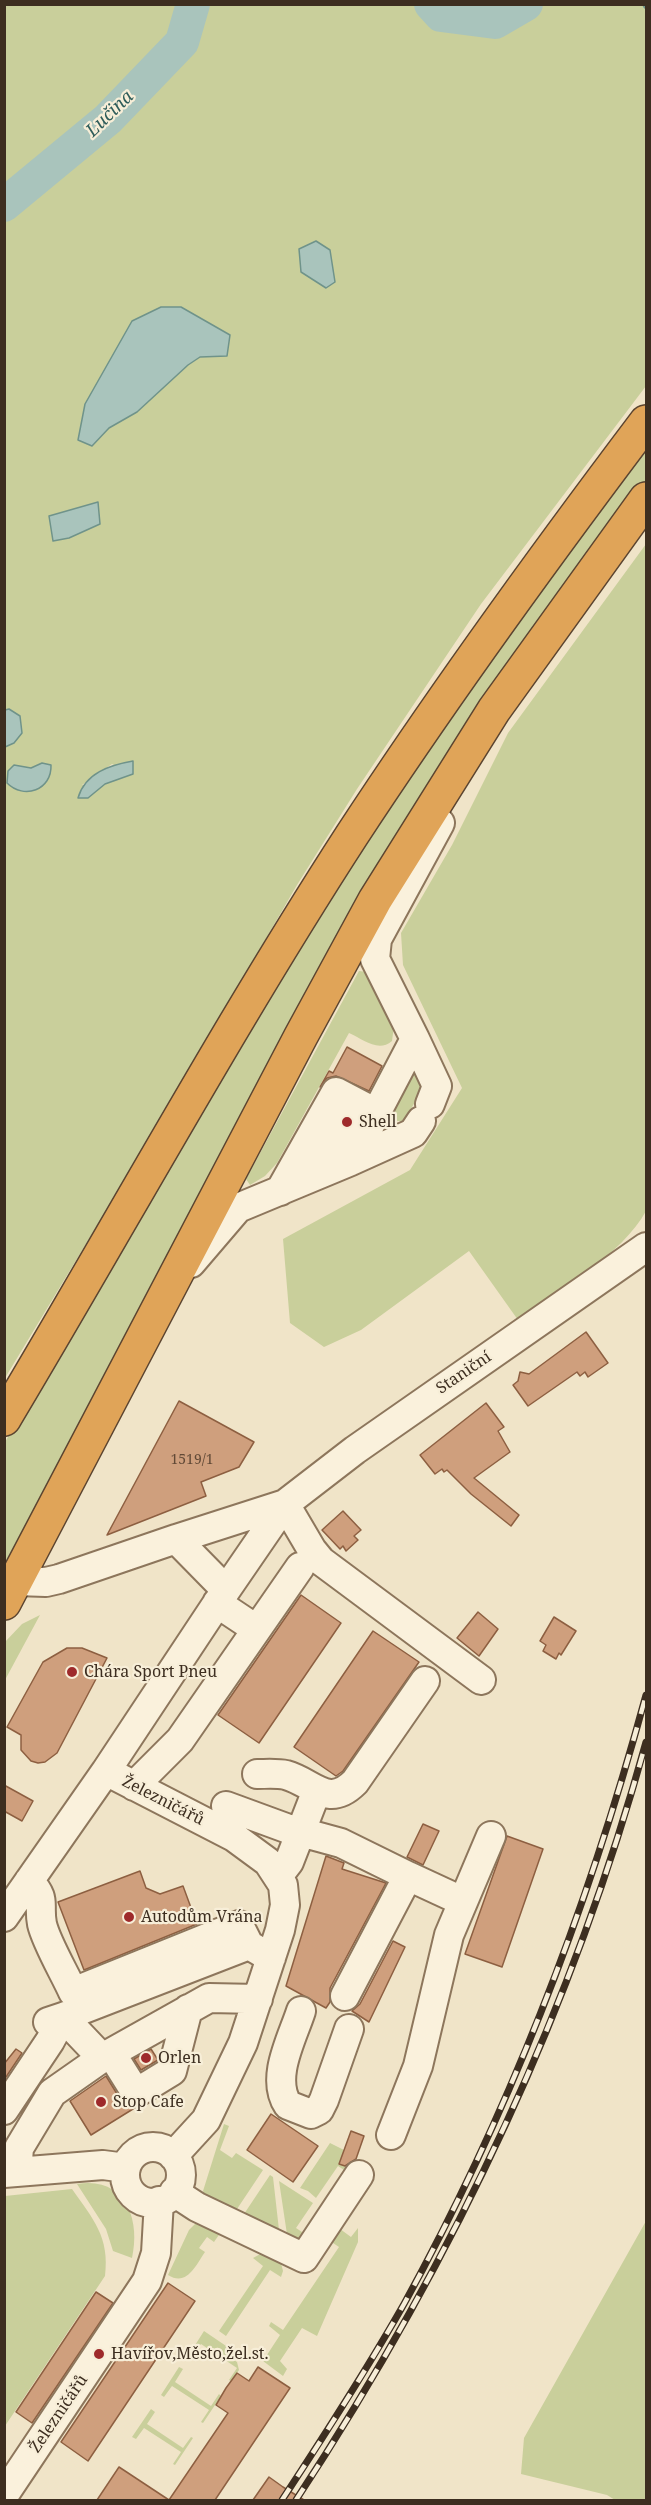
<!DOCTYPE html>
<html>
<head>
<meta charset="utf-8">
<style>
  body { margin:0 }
  #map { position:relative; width:651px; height:2505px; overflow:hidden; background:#f0e4c8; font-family:"Noto Serif",serif }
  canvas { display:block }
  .frame { position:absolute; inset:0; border:6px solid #3d2e20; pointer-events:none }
</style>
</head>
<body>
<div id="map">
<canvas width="651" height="2505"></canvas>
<div class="frame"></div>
</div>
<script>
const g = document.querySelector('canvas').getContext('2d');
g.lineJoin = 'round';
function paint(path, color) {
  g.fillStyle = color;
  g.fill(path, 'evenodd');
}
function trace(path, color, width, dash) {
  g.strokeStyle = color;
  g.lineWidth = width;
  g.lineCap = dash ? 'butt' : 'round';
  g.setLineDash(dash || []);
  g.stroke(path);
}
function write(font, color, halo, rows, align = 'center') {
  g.font = font + ' "Noto Serif",serif';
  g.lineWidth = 4.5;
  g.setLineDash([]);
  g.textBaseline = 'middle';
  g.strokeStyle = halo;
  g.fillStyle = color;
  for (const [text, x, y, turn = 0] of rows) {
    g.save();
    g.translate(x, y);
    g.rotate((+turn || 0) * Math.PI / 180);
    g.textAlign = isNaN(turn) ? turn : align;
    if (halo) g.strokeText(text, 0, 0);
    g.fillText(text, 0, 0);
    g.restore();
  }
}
paint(new Path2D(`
  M5 5H646V386L481 604 357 789 297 885 159 1123 5 1378 4 747 14 743 9 709 4 710ZM181 307 202 320 227 355 200 357 188 365 137 412 109 428 92 446ZM112 764 133 774 105 784 82 785Z
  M646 444V480L591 553 5 1578V1442L305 934 446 713Z
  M646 544V1211C622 1255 559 1290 518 1320L469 1251 361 1330 324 1347 290 1323 283 1239 410 1170 462 1088 403 965 401 933 452 845 508 733Z
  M359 971 367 972 394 1026 392 1041C378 1053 363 1039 349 1033L277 1163 265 1176 250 1185 246 1179Z
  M415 1074 423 1088 404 1121H390L389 1118 412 1076Z
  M40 1615 5 1680V1642L22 1624Z
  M224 2124 229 2126 220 2150 232 2158 236 2153 263 2170 233 2215 205 2197 203 2191Z
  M330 2143 344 2150 339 2164 353 2169 350 2174 338 2166 316 2198 308 2191 300 2188Z
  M270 2175 273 2177 279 2230 244 2214Z
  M279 2181 313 2203 296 2228 308 2236 301 2241H288Z
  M77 2184C125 2176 141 2219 132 2258L113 2251 106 2229Z
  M72 2189C93 2219 110 2237 105 2276L5 2426V2196Z
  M646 2221V2500H615L607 2495 521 2474 524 2438Z
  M197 2222 223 2229 214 2242 207 2237 199 2248 205 2252C196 2265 187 2287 168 2275L189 2230Z
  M336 2226 351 2237 358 2228V2242L317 2336 302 2328 280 2361 287 2369 283 2376 263 2361 280 2335 269 2326 271 2322 283 2330 339 2247 327 2239Z
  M264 2252 280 2259 283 2271 281 2277 270 2270 226 2336 219 2331 263 2266 253 2258Z
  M204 2331 232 2350 228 2356 237 2362 239 2370 231 2381 229 2380 237 2368 201 2344 192 2355V2350Z
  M179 2367 183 2369 175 2382 211 2406 219 2394 221 2396 203 2423 201 2422 209 2410 172 2386 164 2397 161 2395Z
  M151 2409 155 2412 147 2424 183 2448 191 2437 193 2438 175 2465 173 2464 181 2452 144 2428 136 2439 132 2437Z`), '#c9cf9b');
const water = new Path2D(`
  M316 241 330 250 335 282 326 288 301 272 299 249Z
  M161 307H181L230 335 227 356 200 357 188 365 137 412 109 428 92 446 78 440 85 404 132 321Z
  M98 502 100 524 69 538 53 541 49 516Z
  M9 709 20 716 22 733 14 743 5 747V710Z
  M133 761V774L105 784 88 798H78C85 773 110 765 133 761Z
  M42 763 51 765C52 790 24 800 7 783L8 771 14 765 31 768Z`);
paint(water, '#a9c4bc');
trace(water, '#6f938a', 1.5);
trace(new Path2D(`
  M645 4 646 6`), '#6f938a', 6);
trace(new Path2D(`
  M431 4 441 15 495 22 526 4
  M4 205 108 119 182 42 193 4`), '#a9c4bc', 34);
const building = new Path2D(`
  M347 1047 382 1066 369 1091 336 1076 327 1078 320 1087 329 1071 333 1073Z
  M586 1332 608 1363 588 1377 585 1372 580 1376 577 1372 528 1406 513 1385 518 1381 520 1372 529 1374Z
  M179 1401 254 1442 239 1467 201 1482 206 1496 107 1535Z
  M486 1403 504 1427 498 1431 510 1452 474 1478 519 1515 511 1526 471 1494 447 1470 444 1472 442 1469 435 1474 420 1455Z
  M343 1511 361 1530 354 1536 358 1540 346 1551 343 1546 340 1549 322 1530Z
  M301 1595 341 1623 259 1743 218 1715Z
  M478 1612 498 1629 479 1656 457 1638Z
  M554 1617 576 1631 561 1655 559 1653 556 1659 543 1651 546 1645 540 1641Z
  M373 1631 419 1662 343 1771 336 1776 294 1747Z
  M67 1648H82L107 1658 57 1753 45 1762 38 1763 31 1761 21 1750V1735L7 1727 43 1662Z
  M4 1785 33 1801 22 1821 4 1811Z
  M423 1824 439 1831 423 1865 407 1857Z
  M507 1836 543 1849 502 1967 465 1954Z
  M326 1856 344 1863 342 1869 386 1883 330 1988V2002L326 2008 286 1986Z
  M140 1871 146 1888 160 1894 183 1886 197 1924 84 1970 58 1902Z
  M393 1941 405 1947 369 2022 352 2011 360 2004Z
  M16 2049 22 2053 4 2080V2064Z
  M151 2049 158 2060 141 2070 134 2059Z
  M106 2076 122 2102 133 2109 91 2135 70 2101Z
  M271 2114 318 2146 293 2182 247 2150Z
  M351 2131 364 2136 356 2159 345 2166 339 2164Z
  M168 2283 195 2301 88 2461 61 2442Z
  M96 2292 113 2303 32 2423 16 2412Z
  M258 2367 290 2388 215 2500H97L119 2467 169 2500 228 2413 216 2405 226 2388 237 2373 249 2381Z
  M269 2477 283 2487 304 2500H253Z`);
paint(building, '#cf9f7d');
trace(building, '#8d5f41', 1.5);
const minor = new Path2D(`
  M415 1039 437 1086 430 1104
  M351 1161 413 1133 421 1121
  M317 1175 358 1104
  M280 1191 336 1092 376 1113
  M191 1263 238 1208 351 1161 415 1039 375 959 377 939 440 823
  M176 1539 285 1504 355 1450 646 1247
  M16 1581 46 1582 59 1579 176 1539 226 1590 106 1771 234 1837 268 1862 283 1885 285 1905 280 1930 243 2043 206 2120 173 2156
  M226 1590 285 1504 312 1550 321 1561 481 1680
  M217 1603 256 1629
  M257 1774C266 1774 277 1773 286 1775 314 1783 328 1809 355 1782L425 1681
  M134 1786 180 1740 300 1567
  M226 1806 286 1828 341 1843 408 1876 345 1996
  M279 1875 289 1862 317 1790
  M408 1876 462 1901
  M29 1881C47 1900 38 1903 42 1924 46 1942 65 1974 73 1992L239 1925 249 1945 271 1958
  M4 1917 106 1771
  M301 2011C292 2039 270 2078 288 2105L311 2114 319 2110 324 2100 349 2029
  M48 2022 63 2017 102 2058
  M111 2053 136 2093 172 2071 188 2009
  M4 2110 50 2041 63 2017 249 1945
  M391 2135 418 2066 449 1935 491 1836
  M125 2175a28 28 0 1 1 56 0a28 28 0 1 1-56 0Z
  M17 2172 19 2148 52 2093 102 2058 209 1998 258 1999
  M4 2173 103 2165 126 2168
  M174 2192 197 2207 304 2258 359 2175
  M4 2495 147 2281 156 2253 159 2201`);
const highway = new Path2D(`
  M4 1419C120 1225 229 1025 352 835 445 693 544 557 646 422
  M4 1603 301 1036 375 900 494 710 646 499`);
trace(minor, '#8d765c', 32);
trace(highway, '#5b4430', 36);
trace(minor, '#faf1dc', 28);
trace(highway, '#e0a458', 33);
const rail = new Path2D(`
  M282 2500C324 2436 366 2371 404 2304 509 2113 589 1905 646 1695
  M296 2500C449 2267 572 2011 646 1742`);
trace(rail, '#3d2e20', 7);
trace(rail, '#f7eed8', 4.5, [14]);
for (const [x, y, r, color] of [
  [347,1122,6,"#9e2a2b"],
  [72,1672,6,"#9e2a2b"],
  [129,1917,6,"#9e2a2b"],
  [146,2058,6,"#9e2a2b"],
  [101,2102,6,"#9e2a2b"],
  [99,2354,6,"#9e2a2b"]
]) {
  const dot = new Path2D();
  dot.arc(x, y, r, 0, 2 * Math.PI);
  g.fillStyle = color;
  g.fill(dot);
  trace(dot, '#f7eed8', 2);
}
write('14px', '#624a37', null, [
  ["1519/1",192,1460]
]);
write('16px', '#3d2e20', '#f7eed8', [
  ["Shell",359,1122],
  ["Chára Sport Pneu",84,1672],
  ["Autodům Vrána",141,1917],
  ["Orlen",158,2058],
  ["Stop Cafe",113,2102],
  ["Havířov,Město,žel.st.",111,2354]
], 'left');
write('16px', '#3d2e20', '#f7eed8', [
  ["Staniční",464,1373,-34],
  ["Železničářů",163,1801,27],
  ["Železničářů",59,2414,-56]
]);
write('italic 18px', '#2f5d5a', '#f7eed8', [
  ["Lučina",110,114,-44]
]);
</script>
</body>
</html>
